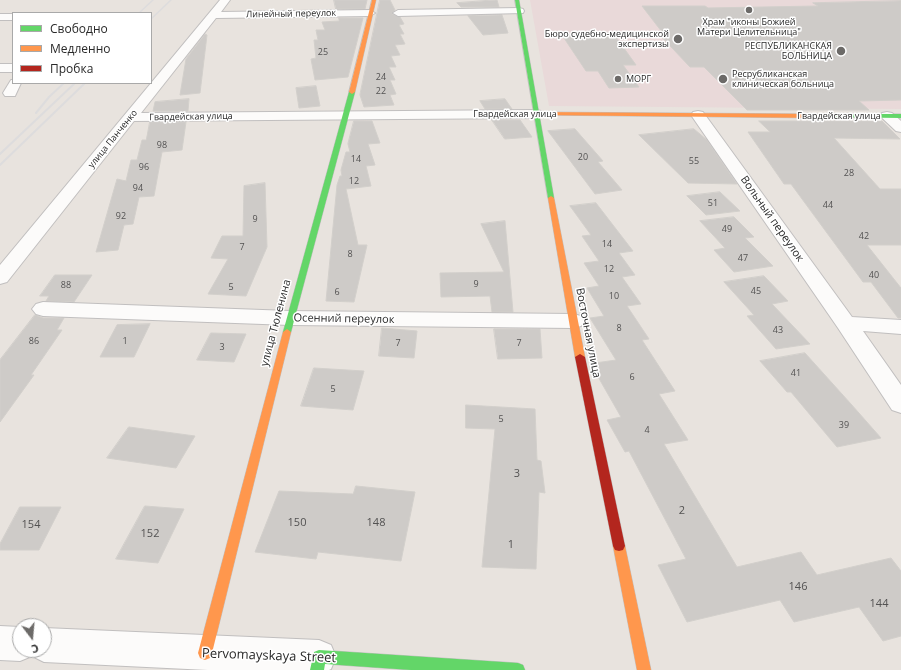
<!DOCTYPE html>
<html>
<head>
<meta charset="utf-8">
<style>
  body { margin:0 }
  #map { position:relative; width:901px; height:670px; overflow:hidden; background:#e8e3de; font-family:"Open Sans",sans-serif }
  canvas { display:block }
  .legend { position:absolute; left:12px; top:12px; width:140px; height:72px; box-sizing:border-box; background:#fff; border:1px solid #a9a9a9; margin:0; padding:5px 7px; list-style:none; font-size:12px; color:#292929 }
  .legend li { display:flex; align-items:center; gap:8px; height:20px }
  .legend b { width:20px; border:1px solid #a9a9a9 }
  .north { position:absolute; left:12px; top:618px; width:40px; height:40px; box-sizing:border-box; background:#fff; border:1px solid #a9a9a9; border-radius:50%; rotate:164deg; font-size:11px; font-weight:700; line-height:16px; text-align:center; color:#292929 }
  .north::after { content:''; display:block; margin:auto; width:14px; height:18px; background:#6c6a68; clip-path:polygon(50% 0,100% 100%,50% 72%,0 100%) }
</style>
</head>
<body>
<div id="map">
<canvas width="901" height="670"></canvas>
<ul class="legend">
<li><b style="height:5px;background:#63d668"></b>Свободно</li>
<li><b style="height:5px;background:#ff974d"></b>Медленно</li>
<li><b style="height:5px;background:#b3261e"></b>Пробка</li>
</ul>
<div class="north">С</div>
</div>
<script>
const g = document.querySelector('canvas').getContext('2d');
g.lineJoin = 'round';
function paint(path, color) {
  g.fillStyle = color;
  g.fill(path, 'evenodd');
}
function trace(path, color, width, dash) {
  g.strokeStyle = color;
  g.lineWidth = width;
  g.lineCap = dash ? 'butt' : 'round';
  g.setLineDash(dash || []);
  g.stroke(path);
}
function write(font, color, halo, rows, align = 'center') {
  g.font = font + ' "Open Sans",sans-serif';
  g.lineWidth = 3;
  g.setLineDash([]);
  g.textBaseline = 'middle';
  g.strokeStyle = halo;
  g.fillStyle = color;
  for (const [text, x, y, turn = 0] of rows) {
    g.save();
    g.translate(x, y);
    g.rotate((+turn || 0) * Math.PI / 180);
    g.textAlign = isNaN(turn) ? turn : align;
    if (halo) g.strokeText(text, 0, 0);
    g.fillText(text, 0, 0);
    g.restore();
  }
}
paint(new Path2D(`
  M530 0H901V109L549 106Z`), '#e9d9d9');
const building = new Path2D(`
  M334 0H367L365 9H336Z
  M380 0H390L395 10 392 14 400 17 404 24 399 25 404 34H400L405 44 395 45 400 55 391 56 396 67H389L395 80H390L396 94 390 95 394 105 364 107 360 95Z
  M497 0 499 7H461L457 3Z
  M901 1V100L859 101 869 110H747L704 67H690L657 32H662L642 6H705L708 8 818 6 813 3Z
  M502 15 508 33 483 35 468 16Z
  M339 18H363L348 77 315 80 311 59 316 58 314 40H318L316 30H325L322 22 339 21Z
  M613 33 636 65H623L639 87 609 88 598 71H586L562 35Z
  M205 34 207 35 200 93 180 95 186 59Z
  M316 86 320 106 299 108 296 88Z
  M189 99 188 111H153L155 102Z
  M505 99 512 109H485L480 101Z
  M492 120H520L532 137 505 139Z
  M354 121H372L380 143 368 144 375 165 366 166 371 186 346 189 358 245H367L354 302 326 301 337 185 340 176H342L341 170 346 152H350L348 144Z
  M759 121H882L900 139 834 138 880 189H901V245H867L901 288V318H898L871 282H863L791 184H784L748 132H770Z
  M150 122H186L182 150 162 152 154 196 139 197 133 224 124 225 118 250 96 252 117 179 126 181 131 160H137L142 140H146Z
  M575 129 603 161 598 162 622 190 595 194 548 131Z
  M694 129 707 140 737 184 688 183 639 135Z
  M265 183 267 247 246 296 208 294 228 259 211 258 222 236H243L244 186Z
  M720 192 740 211 706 215 687 196Z
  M596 203 633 251 619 253 635 275 622 277 641 304 627 306 649 339 642 340 675 391 659 394 688 440 664 444 737 567 801 552 817 575 891 558 901 571V636L883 641 859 607 794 622 780 600 687 622 658 565 686 559 629 451 625 452 607 420 621 417 597 375 595 363 616 360 590 318 604 316 587 288 599 286 584 263 599 261 582 236 591 235 570 206Z
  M734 217 754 237 745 238 773 266 734 272 714 250 725 248 700 221Z
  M505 221 513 312H492L490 296 441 297 440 273 504 272 481 224Z
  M55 275H92L74 302 46 301 49 296H40Z
  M764 276 788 301 772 304 810 344 776 349 747 316 754 315 724 282Z
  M35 315 43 318H64L57 330H62L31 375H34L0 422V360Z
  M150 324 134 357H100L117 325Z
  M382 328 417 331 414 358 379 356Z
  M494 329H540L542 358 498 359Z
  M211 333 246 334 234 362 197 360Z
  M805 353 851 404 881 438 837 447 791 392H787L760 361Z
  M314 368 364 371 353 410 301 406Z
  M466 405 535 409 537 460 541 461 545 493 539 492 536 569 482 567 495 429 466 428Z
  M129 427 195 436 176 468 107 458Z
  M356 486 415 492 401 561 318 552 316 559 255 552 279 491 353 494Z
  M145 506 184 509 158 563 116 559Z
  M20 507H61L39 550H0V544Z`);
paint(building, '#cecbc8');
trace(building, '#d2cfcb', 1);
const street = new Path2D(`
  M220 0H230L221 12 370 10 375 13 370 16 216 18 141 113 536 110 541 111 543 114 541 117 536 118 134 121 7 282 0 284V265Z
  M519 8 523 9 524 11 523 13 398 16 393 13 398 10Z
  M0 14H13V20H0Z
  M0 64H13V72H0Z
  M11 80H13V83H21L15 96H5L3 93Z
  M698 111 703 112 852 317 901 320V334L863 331 901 385V413L892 410 838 328 691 115 693 112Z
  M887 112 892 113 901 121V132L896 131 880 116 882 113Z
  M43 302 290 311 573 314 581 316 584 321 581 326 573 328 290 325 43 316 36 314 32 309 36 304Z
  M0 626 20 627V650H44V628L319 640 331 645 336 657 331 669 329 670H208L44 662 32 656 20 661 0 660Z`);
const fast = new Path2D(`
  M515 0H519L554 198 551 200 548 198Z
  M352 90 355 92 291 332 287 335 284 334 283 332 349 92Z
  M820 114H901V118L818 117 817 116Z
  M319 650 518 663 523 665 525 670H411L325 664 324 670H310L314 652Z`);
const slow = new Path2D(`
  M372 0H376L355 92 352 94 349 92Z
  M536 112 820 114 823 116 820 118 534 115 533 114Z
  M551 196 554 198 585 357 580 360 575 357 548 198Z
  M287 329 291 332 212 653 210 658 205 660 200 658 198 653 283 332Z
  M619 541 623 542 625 546 651 670H637L613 546 615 542Z`);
const jam = new Path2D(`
  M580 354 585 357 625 546 623 550 619 551 615 550 613 546 575 357Z`);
trace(street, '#c1bfbf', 2);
trace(fast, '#c1bfbf', 1);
trace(slow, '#c1bfbf', 1);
trace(jam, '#c1bfbf', 1);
paint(street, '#fcfbfa');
paint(fast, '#63d668');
paint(slow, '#ff974d');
paint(jam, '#b3261e');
trace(new Path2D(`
  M139 13 153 0
  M151 19 171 0`), '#dddcdd', 1.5);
trace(new Path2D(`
  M36 113 49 97 64 83
  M0 154 75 83
  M0 165 85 83`), '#dddcdd', 2);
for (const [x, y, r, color] of [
  [749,10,4,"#6c6a68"],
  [678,39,5,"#6c6a68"],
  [841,51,5,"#6c6a68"],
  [618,79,4,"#6c6a68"],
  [723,79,5,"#6c6a68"]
]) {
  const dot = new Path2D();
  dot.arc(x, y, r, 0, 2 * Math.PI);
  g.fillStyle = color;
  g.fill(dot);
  trace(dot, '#fff', 1.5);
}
write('9px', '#292929', '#fff', [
  ["Линейный переулок",291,14,-1],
  ["Гвардейская улица",515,114],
  ["Гвардейская улица",839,116],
  ["Гвардейская улица",191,117,-1],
  ["улица Панченко",113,139,-51]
]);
write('9px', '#292929', '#fff', [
  ["Храм \"иконы Божией",749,22,"center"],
  ["Матери Целительница\"",749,32,"center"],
  ["Бюро судебно-медицинской",669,34],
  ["экспертизы",669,44],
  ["РЕСПУБЛИКАНСКАЯ",832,46],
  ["БОЛЬНИЦА",832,56],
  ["Ресрубликанская",732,74,"left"],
  ["клиническая больница",732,84,"left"],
  ["МОРГ",626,79,"left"]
], 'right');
write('9px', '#535252', null, [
  ["25",323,52],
  ["24",381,77],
  ["22",381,91],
  ["98",162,145],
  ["20",583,157],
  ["14",356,159],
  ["55",694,161],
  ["96",144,167],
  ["28",849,173],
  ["12",354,181],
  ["94",138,188],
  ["51",713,203],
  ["44",828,205],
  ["92",121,216],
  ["9",255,219],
  ["49",727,229],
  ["42",864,236],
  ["14",607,244],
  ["7",242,247],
  ["8",350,254],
  ["47",743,258],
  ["12",609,269],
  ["40",874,275],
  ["9",476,284],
  ["88",66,285],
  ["5",231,287],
  ["45",756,291],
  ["6",337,292],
  ["10",614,296],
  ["8",619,328],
  ["43",778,330],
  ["86",34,341],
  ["1",125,341],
  ["7",398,343],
  ["7",519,343],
  ["3",222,347],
  ["41",796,373],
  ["6",632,377],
  ["5",333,389],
  ["5",501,419],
  ["39",844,425],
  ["4",647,430]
]);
write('11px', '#292929', '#fff', [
  ["Вольный переулок",772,219,55],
  ["Осенний переулок",344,319,1],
  ["улица Тюленина",276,323,-75],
  ["Восточная улица",588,333,79]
]);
write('11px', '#535252', null, [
  ["3",517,474],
  ["2",682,511],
  ["150",297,523],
  ["148",376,523],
  ["154",31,525],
  ["152",150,534],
  ["1",511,545],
  ["146",798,587],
  ["144",879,604]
]);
write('13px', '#292929', '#fff', [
  ["Pervomayskaya Street",269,656,2]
]);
</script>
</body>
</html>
